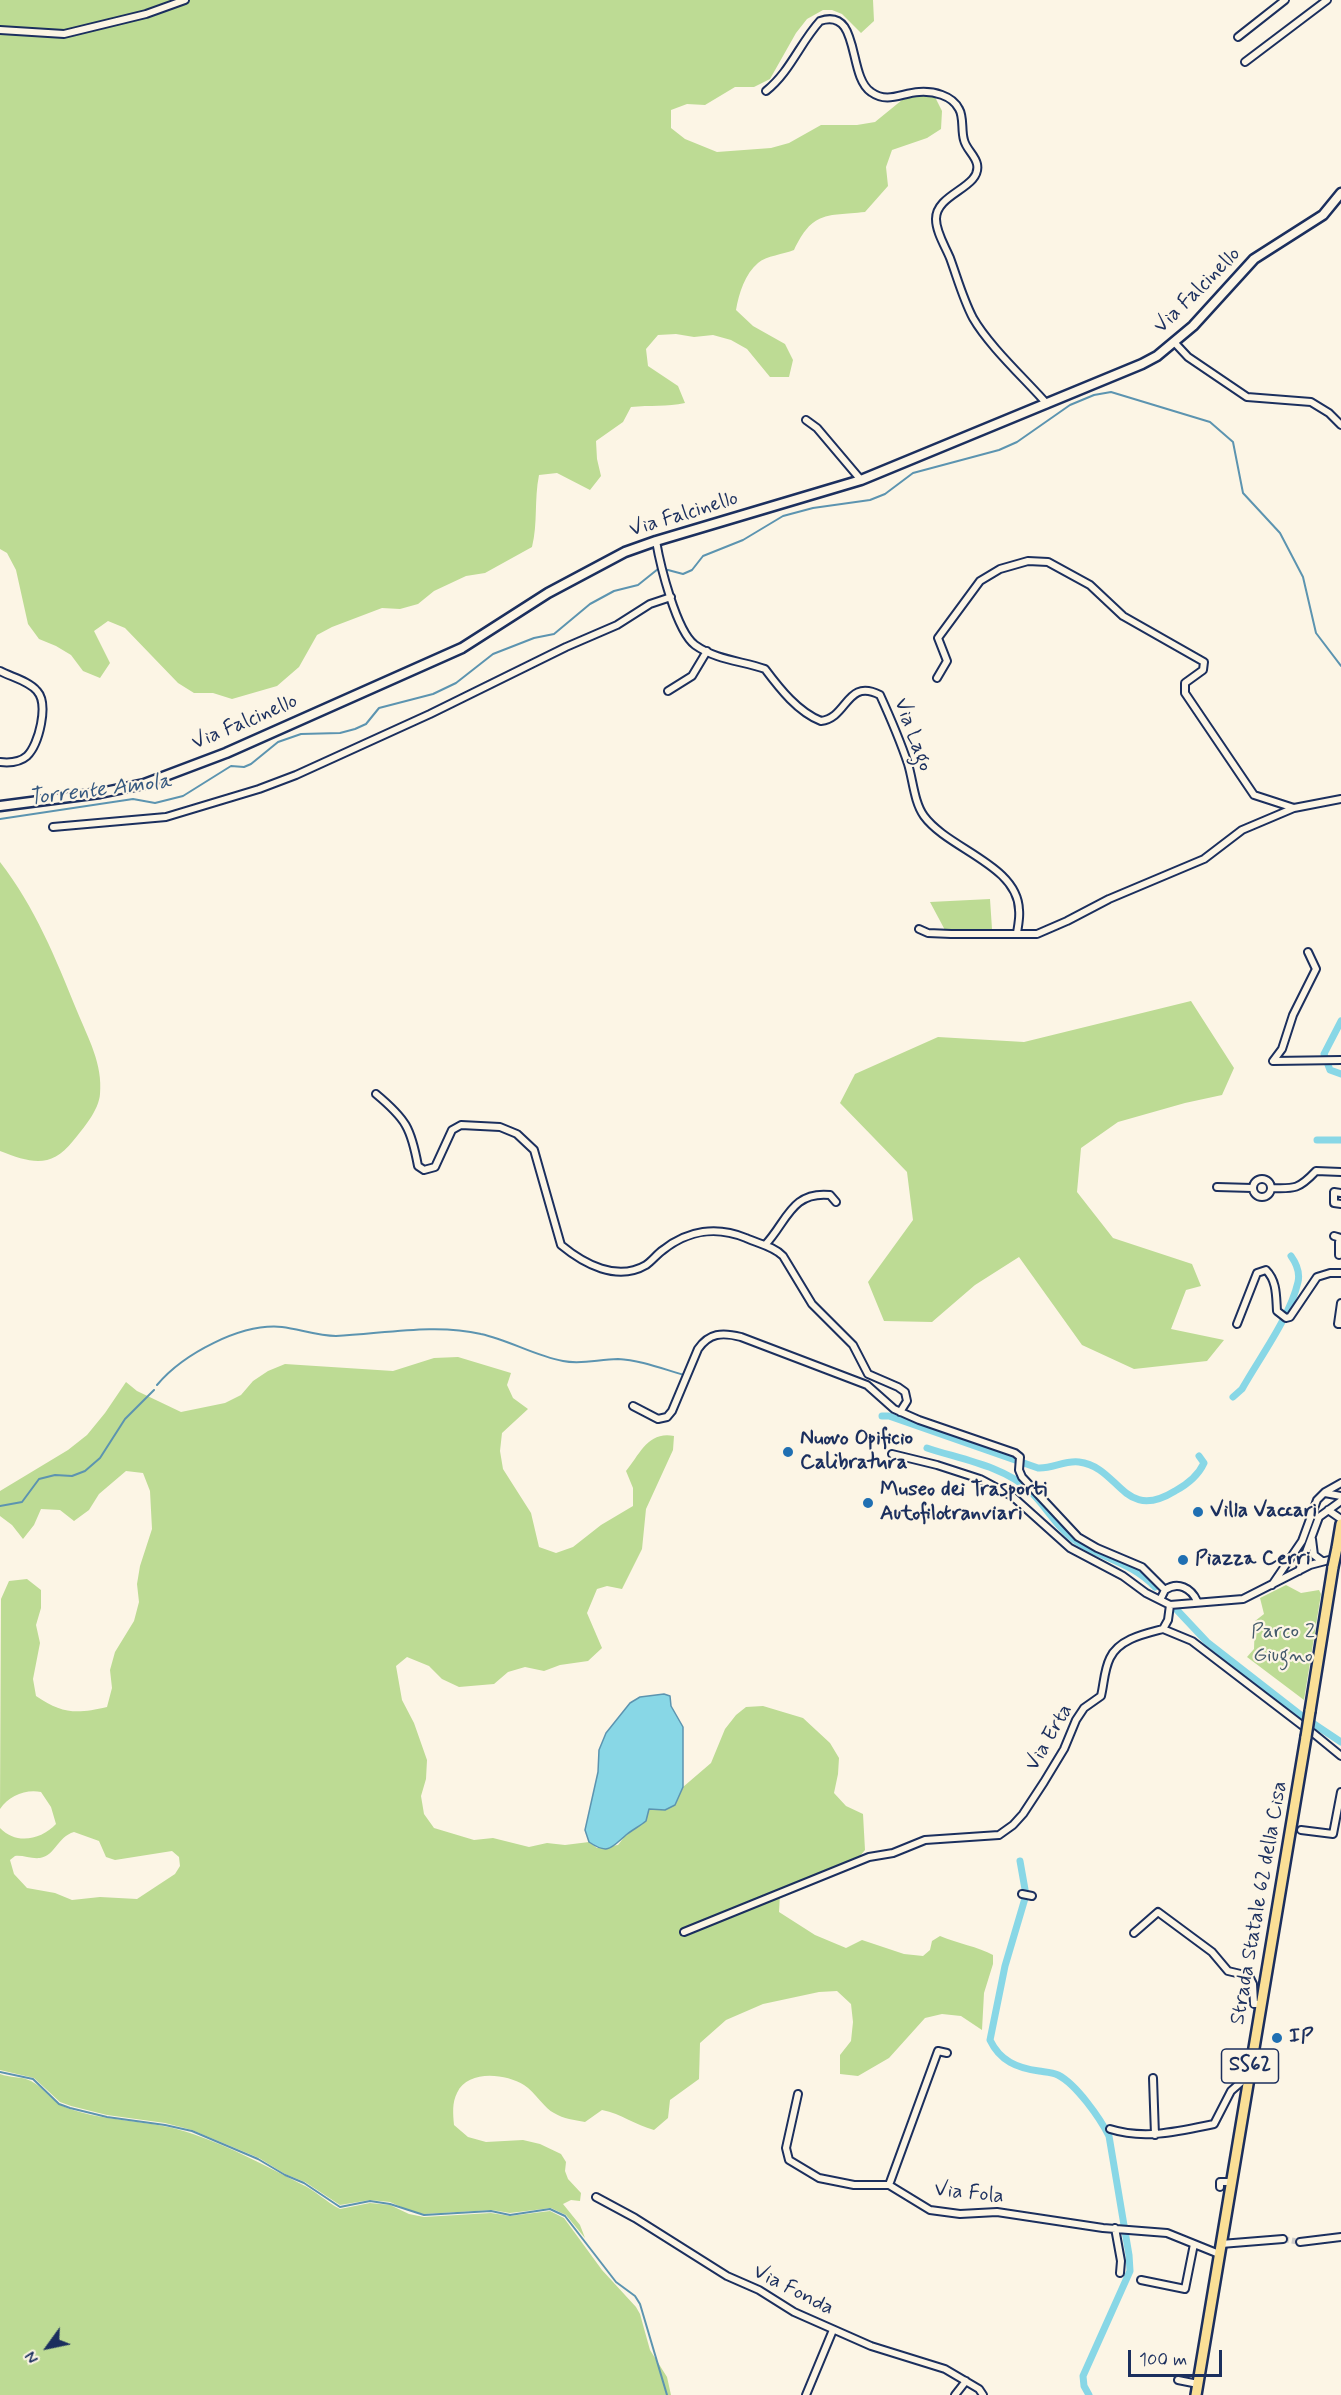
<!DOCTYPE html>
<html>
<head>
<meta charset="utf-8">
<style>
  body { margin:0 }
  #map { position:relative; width:1341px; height:2395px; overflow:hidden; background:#fcf5e5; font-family:Mynerve,sans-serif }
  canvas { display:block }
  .north { position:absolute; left:18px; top:2317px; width:60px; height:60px; -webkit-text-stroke:4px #fcf5e5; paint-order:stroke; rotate:237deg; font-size:16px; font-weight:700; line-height:24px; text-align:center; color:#1b2f5e }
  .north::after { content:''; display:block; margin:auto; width:21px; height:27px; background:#1b2f5e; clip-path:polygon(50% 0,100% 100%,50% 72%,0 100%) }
  .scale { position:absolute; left:1128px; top:2350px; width:94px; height:27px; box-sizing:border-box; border:3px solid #1b2f5e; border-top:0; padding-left:8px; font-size:18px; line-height:21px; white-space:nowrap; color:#1b2f5e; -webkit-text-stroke:4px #fcf5e5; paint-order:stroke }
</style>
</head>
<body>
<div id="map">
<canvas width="1341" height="2395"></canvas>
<div class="north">N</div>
<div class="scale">100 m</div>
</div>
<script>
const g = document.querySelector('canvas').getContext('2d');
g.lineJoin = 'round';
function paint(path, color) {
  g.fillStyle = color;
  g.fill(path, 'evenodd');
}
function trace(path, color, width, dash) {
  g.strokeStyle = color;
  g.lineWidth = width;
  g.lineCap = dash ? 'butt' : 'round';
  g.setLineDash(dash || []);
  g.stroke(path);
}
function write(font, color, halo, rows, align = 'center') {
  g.font = font + ' Mynerve,sans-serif';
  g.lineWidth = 4.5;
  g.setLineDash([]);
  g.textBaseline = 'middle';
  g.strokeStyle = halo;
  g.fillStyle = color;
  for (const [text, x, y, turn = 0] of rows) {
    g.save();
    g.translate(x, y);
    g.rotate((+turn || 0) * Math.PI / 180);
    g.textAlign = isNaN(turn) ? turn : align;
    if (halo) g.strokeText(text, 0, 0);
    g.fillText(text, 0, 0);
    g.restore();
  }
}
paint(new Path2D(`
  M0 0H873L874 21 861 33 842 14 832 10H823L807 19 796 33 770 79 754 87H735L705 105 687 104 671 110V128L685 139 717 152 771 148 789 143 821 125H857L875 122 902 100 919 94 934 95 942 111 941 129 927 138 892 150 886 167 888 186 865 212C825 216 813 211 794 250 784 254 766 256 758 263 745 274 739 293 736 310L753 326 785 344 793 360 789 377H770L747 349 731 340 713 335 694 337 676 334 658 335 646 349 648 366 678 386 685 403C667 407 650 405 631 407L623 422 596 441 597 459 601 476 590 490 557 473 539 475C534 500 538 523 532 547L485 573 466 576 434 591 418 604 400 609 382 608 332 627 317 635 299 667 277 686 232 699 213 693H194L178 683 125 628 108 621 94 631 110 663 100 678 83 671 71 655 56 646 39 639 28 624 16 570 7 553 0 549Z
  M0 862C35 907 56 959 77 1011 88 1038 103 1064 100 1094 99 1110 83 1129 73 1141 51 1169 31 1163 0 1151Z
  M990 899 992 929 946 932 930 902Z
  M1191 1001 1234 1068 1222 1095 1185 1103 1118 1122 1081 1148 1077 1192 1113 1238 1192 1264 1201 1286 1186 1290 1171 1329 1224 1340 1207 1361 1134 1369 1082 1345 1019 1257 975 1285 932 1322 884 1321 868 1282 913 1220 907 1172 840 1103 855 1074 938 1037 1024 1042Z
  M458 1357 511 1373 507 1385 513 1398 528 1409 502 1433 500 1451 503 1469 531 1513 539 1547 556 1553 573 1547 601 1525 633 1506V1488L626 1471C640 1454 648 1431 674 1436L673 1450 646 1509 642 1549 622 1589 607 1586 597 1589 587 1613 602 1648 588 1661 560 1665 544 1671 525 1667 508 1672 494 1684 459 1687 442 1679 429 1666 407 1657 396 1666 402 1700 414 1723 427 1760 426 1779 421 1796 424 1814 434 1828 474 1840 493 1838 529 1847 547 1843 565 1845 589 1842 597 1848 618 1845 625 1836 646 1821 648 1809 675 1805 683 1787 711 1763 725 1729 736 1715 746 1707 763 1706 803 1718 830 1743 839 1758 838 1774 834 1793 846 1806 863 1814 865 1850 854 1863 793 1883 780 1894 779 1912 815 1935 846 1948 862 1940 904 1954 923 1956 930 1950 932 1941 940 1936C956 1943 979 1947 993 1955V1964L984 1993 982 2030 961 2016 942 2014 925 2018 889 2058 858 2076 840 2074V2055L851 2041 853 2022 851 2004 837 1991 819 1992 763 2004 726 2020 700 2043 699 2079 670 2100 668 2118 654 2130C635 2125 622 2114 602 2110L585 2122C574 2120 564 2119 554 2113 545 2109 535 2092 524 2085 506 2074 468 2069 457 2093 452 2103 453 2113 454 2125L468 2137 486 2142 523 2140 540 2144 561 2154 566 2162 565 2171 568 2179 581 2193 580 2201 571 2200 563 2204 580 2225 585 2238 566 2215 551 2208 510 2213 492 2210 424 2214 410 2211 390 2202 370 2200 340 2205 305 2182 285 2174 259 2158 192 2130 165 2123 107 2115 71 2106 60 2102 34 2078 0 2070V1828C16 1845 41 1840 56 1824L51 1807 41 1792C25 1789 9 1796 0 1809L1 1599 9 1581 27 1579 41 1590V1608L36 1625 40 1643 33 1679 36 1696C62 1714 77 1714 107 1707L112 1688 110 1670 115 1652 134 1621 139 1602 137 1584 140 1566 152 1529 150 1491 143 1473 126 1471 99 1494 89 1510 74 1521 60 1510 41 1509 34 1525 23 1539 12 1525 0 1516V1491L68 1450 87 1435 105 1413 126 1382 137 1391 181 1412 225 1403 241 1395 253 1381 268 1371 285 1364 393 1371 434 1358ZM74 1832 99 1841 106 1857 115 1860 172 1851 179 1857 180 1866 175 1874 137 1899 100 1897 72 1900 55 1893 27 1888 14 1874 10 1860 15 1856C23 1855 31 1859 40 1858 56 1855 57 1837 74 1832Z
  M1286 1585 1301 1593 1319 1590 1321 1594 1304 1700 1247 1657 1254 1649 1255 1621 1264 1614 1260 1598Z
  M0 2074C10 2078 21 2076 31 2081 45 2088 52 2103 67 2108 108 2123 152 2119 193 2134 231 2147 266 2166 301 2184 315 2190 326 2202 340 2209L370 2203 390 2205 409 2214 424 2217 491 2213 510 2216 550 2211 564 2218 602 2270 636 2307 640 2314 650 2350 667 2377 671 2395H0Z`), '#bddb94');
const water = new Path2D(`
  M664 1694 670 1696 671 1706 683 1727V1787L675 1805 665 1810 649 1809 646 1821C640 1826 632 1830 626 1835 611 1848 608 1855 589 1842L585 1830 598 1772 599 1750 606 1733 630 1703 640 1697Z`);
paint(water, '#88d7e6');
trace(water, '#5c94b0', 1.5);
trace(new Path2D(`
  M0 819 133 799 155 803 183 796 231 766 244 767 251 764 278 742 301 734 340 733 355 729 366 724 379 708 433 694 456 683 493 654 534 638 554 634 590 604 614 591 638 585 658 569 668 570 683 574 692 570 703 556 743 540 783 516 813 508 870 500 885 494 913 473 999 450 1017 442 1070 405 1094 395 1111 392 1210 422 1233 442 1243 493 1280 533 1303 577 1316 633 1341 666
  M157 1385C183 1354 241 1323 282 1327 299 1329 318 1336 336 1336 382 1334 435 1323 481 1334 509 1340 535 1356 563 1361 582 1365 599 1359 618 1359 640 1360 663 1369 684 1375
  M0 1506 22 1502 39 1479 55 1475 72 1476 85 1471 100 1458 125 1419 154 1390
  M0 2072 33 2079 59 2104 70 2108 107 2117 165 2125 192 2131 258 2159 285 2175 304 2183 340 2207 370 2201 390 2204 424 2215 491 2211 510 2215 550 2209 565 2216 616 2282 635 2296 640 2304 667 2395`), '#5c94b0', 2);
trace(new Path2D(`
  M1341 1021 1324 1054 1330 1070 1341 1074
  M1317 1140H1341
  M1233 1397 1242 1389C1260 1357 1290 1317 1298 1282 1300 1273 1296 1263 1291 1256
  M882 1416H889L1038 1468C1052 1469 1065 1460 1079 1462 1120 1467 1123 1523 1175 1491 1188 1484 1198 1476 1204 1463L1199 1456
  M927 1448C960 1459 1003 1466 1029 1490 1046 1506 1057 1528 1076 1541 1103 1559 1131 1562 1155 1587
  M1176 1609 1207 1642 1302 1716 1341 1742
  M1020 1861 1026 1895 1005 1966 990 2040C1000 2061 1017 2068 1039 2071 1045 2072 1052 2072 1058 2075 1076 2084 1100 2118 1109 2136L1129 2255 1130 2271 1083 2376 1084 2386 1089 2395`), '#88d7e6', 7);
trace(new Path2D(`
  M1283 2239 1300 2242`), '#cfcdca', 6, [6, 3]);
const street = new Path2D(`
  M0 30 64 34 146 14 185 0
  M1238 37 1285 0
  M1245 62 1327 0
  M766 91C790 72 800 43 820 21 861 7 847 76 871 92 888 104 901 93 919 92 933 91 952 95 959 109 964 117 961 130 964 140 966 149 975 155 977 164 982 188 936 193 936 219 936 232 945 246 950 258 957 277 963 299 973 318 989 346 1025 379 1047 404
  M1174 342 1188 357 1247 397 1311 402 1329 413 1341 425
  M806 420 817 428 861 480
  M656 541C660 564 676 631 695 645 716 660 742 661 765 669 780 689 798 712 821 721 848 718 846 678 880 695 890 717 900 740 908 764 913 780 914 802 924 816 948 849 1018 865 1019 910 1020 917 1018 926 1017 933
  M0 671C11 677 29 681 37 691 49 704 39 744 27 756 19 763 9 763 0 762
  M937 678 947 661 938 638 980 581 1000 569 1028 561 1048 562 1090 585 1123 616 1204 662 1203 670 1185 683V693L1254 795 1294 808
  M668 691 692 676 707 651
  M53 827 166 817 259 789 296 775 430 714 566 647 617 625 650 604 671 597
  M919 929 928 933 951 934H1037L1067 921 1109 899 1204 859 1242 830 1294 808 1341 799
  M1308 952 1316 969 1293 1015 1282 1049 1273 1061 1341 1060
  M376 1094C406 1119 411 1128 418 1166L424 1170 435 1167 452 1130 461 1125 500 1127 517 1134 534 1150 561 1245C584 1264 617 1282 646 1265 652 1261 657 1254 663 1250 688 1230 717 1226 746 1238 759 1244 773 1246 783 1256L812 1304 853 1345 868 1374 898 1387 905 1392 907 1401 900 1412
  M1253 1188a9 9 0 1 1 18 0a9 9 0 1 1-18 0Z
  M1217 1187 1252 1188
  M1271 1188C1295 1189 1299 1189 1316 1171L1341 1172
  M1341 1193 1334 1192V1203L1341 1204
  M1334 1236 1341 1238
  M765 1245C787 1222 791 1191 830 1195L836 1202
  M1339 1255V1242H1341
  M1341 1303 1338 1324H1341
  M1237 1324 1257 1273 1266 1270C1277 1281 1276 1296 1277 1311L1286 1318 1290 1317 1317 1277 1330 1273H1341
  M633 1406 658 1419 667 1417 672 1411 698 1349C709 1333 722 1332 741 1337L867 1385 894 1409 919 1420 1015 1453 1020 1457 1019 1470 1022 1477 1078 1537 1097 1548 1142 1567 1165 1590
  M892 1454 937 1465 980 1479 1012 1496 1070 1548 1123 1576 1146 1593 1170 1605
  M1325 1493 1341 1496
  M1328 1510 1341 1519
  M1312 1539 1314 1555 1322 1561
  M1299 1571 1319 1517 1341 1501
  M1272 1585 1302 1541 1317 1500 1325 1492 1341 1483
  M1160 1600 1165 1590C1178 1581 1191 1588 1197 1601
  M1163 1629 1192 1641 1303 1726
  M1313 1733 1341 1756
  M1301 1830 1333 1834 1341 1792
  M1022 1894 1032 1896
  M684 1932 869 1857 893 1853 925 1840 999 1835 1013 1825 1023 1814 1044 1782 1064 1749 1076 1720 1084 1708 1101 1696C1104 1684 1104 1670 1110 1658 1119 1639 1144 1634 1163 1629L1168 1620 1170 1605 1243 1599 1310 1565 1329 1560
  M1134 1933 1158 1912 1212 1952 1228 1971 1249 1976 1253 1984 1254 2004H1261
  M1153 2078 1155 2135
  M798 2094 786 2148 789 2160 819 2178 854 2185H889L930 2210 960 2214 997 2212 1103 2228 1167 2233 1219 2254
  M1110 2129C1145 2140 1180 2131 1214 2124L1231 2091 1249 2075
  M889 2185 938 2051 947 2053
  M1220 2187V2182H1231
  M596 2197 635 2218 727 2276 759 2290 794 2312 871 2346 945 2369 979 2389 983 2395
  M1115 2228 1121 2261 1120 2273
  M1300 2242 1341 2237
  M1221 2244 1283 2239
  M1141 2280 1185 2289 1194 2244
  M1178 2380 1198 2384
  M806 2395 833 2330
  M955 2395 966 2381`);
const secondary = new Path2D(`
  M0 806 100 793 144 784 226 753 462 648 548 593 625 552 656 541 861 480 1142 364 1157 356 1193 326 1254 259 1323 215 1341 193`);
const primary = new Path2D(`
  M1337 1548 1341 1524
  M1310 1711 1333 1567
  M1196 2395 1306 1737`);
trace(street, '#1b2f5e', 10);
trace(secondary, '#1b2f5e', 13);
trace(primary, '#1b2f5e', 14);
trace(street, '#fcf5e5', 6);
trace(secondary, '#fcf5e5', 8);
trace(primary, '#fadf96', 9);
const primaryBridge = new Path2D(`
  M1333 1567 1337 1548
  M1306 1737 1310 1711`);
trace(primaryBridge, '#1b2f5e', 14, []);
trace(primaryBridge, '#fadf96', 9);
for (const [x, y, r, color] of [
  [788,1452,6,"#1f6fb2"],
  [868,1503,6,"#1f6fb2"],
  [1198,1512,6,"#1f6fb2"],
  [1183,1560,6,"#1f6fb2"],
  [1277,2038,6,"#1f6fb2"]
]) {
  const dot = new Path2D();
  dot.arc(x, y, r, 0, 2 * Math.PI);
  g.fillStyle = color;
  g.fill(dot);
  trace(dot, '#fcf5e5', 2);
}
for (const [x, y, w] of [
  [1250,2066,57]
]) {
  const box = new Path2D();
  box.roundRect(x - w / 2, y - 17, w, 34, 4.5);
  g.fillStyle = '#fcf5e5';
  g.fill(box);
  trace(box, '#1b2f5e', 1.5);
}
write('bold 20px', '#1b2f5e', null, [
  ["SS62",1250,2066]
]);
write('21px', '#1b2f5e', '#fcf5e5', [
  ["Via Falcinello",1198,291,-45],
  ["Via Falcinello",684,515,-17],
  ["Via Falcinello",245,723,-23],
  ["Via Lago",912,735,70],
  ["Via Erta",1050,1738,-60],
  ["Strada Statale 62 della Cisa",1260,1903,-80],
  ["Via Fola",969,2194,6],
  ["Via Fonda",793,2291,27]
]);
write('bold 21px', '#1b2f5e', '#fcf5e5', [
  ["Nuovo Opificio",800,1440],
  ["Calibratura",800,1464],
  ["Museo dei Trasporti",880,1491],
  ["Autofilotranviari",880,1515],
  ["Villa Vaccari",1210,1512],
  ["Piazza Cerri",1195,1560],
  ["IP",1289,2038]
], 'left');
write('21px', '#445a6c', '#fcf5e5', [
  ["Parco 2",1283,1633],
  ["Giugno",1283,1657]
]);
write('italic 22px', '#365980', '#fcf5e5', [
  ["Torrente Amola",100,791,-7]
]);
</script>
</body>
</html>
